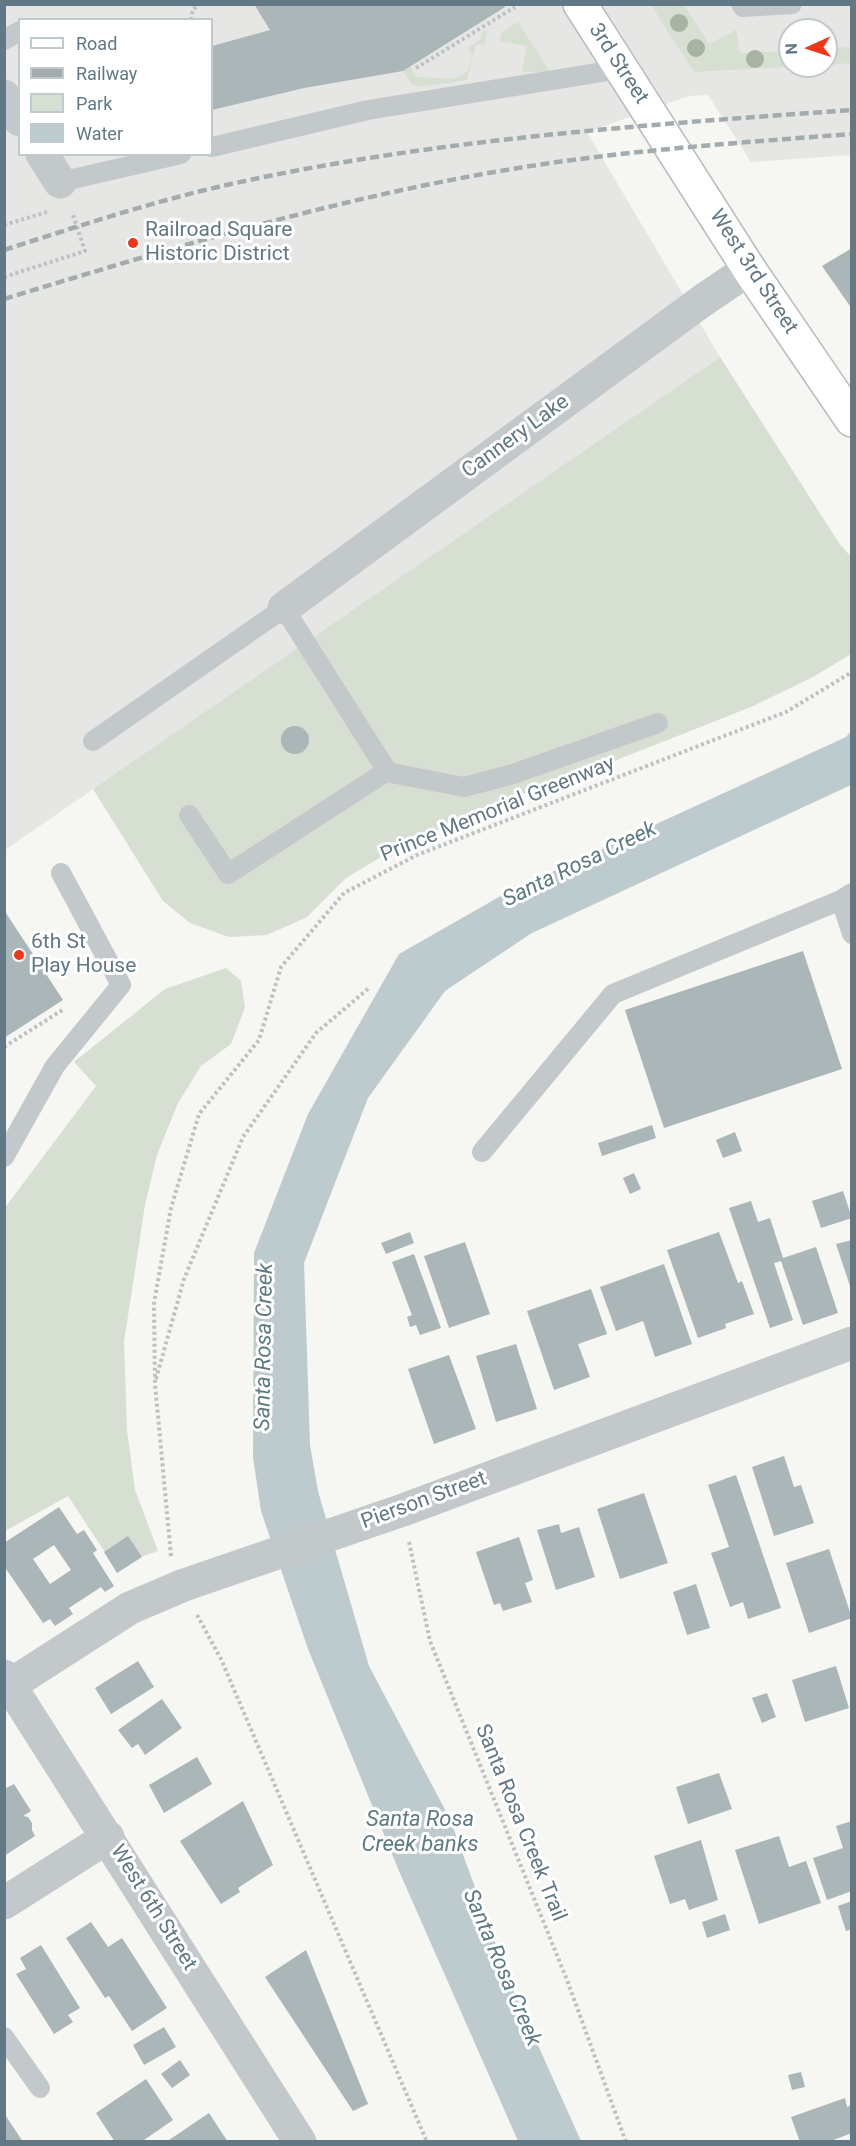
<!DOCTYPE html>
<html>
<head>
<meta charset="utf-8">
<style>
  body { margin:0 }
  #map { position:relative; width:856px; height:2146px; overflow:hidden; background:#f6f6f2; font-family:Roboto,sans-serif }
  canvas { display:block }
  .frame { position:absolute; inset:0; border:6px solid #627985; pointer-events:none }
  .legend { position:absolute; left:18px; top:18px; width:195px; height:138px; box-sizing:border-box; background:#fff; border:2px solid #c0c9ce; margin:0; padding:8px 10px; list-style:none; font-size:18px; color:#627985 }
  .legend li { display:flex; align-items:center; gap:12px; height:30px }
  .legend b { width:30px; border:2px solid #c0c9ce }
  .north { position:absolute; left:778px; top:18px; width:60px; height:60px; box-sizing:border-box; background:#fff; border:2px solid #c0c9ce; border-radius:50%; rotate:267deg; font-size:16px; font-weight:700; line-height:24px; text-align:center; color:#627985 }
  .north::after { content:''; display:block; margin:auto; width:21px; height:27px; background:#f23515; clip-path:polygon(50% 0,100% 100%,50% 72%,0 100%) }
</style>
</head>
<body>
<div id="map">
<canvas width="856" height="2146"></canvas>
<div class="frame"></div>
<ul class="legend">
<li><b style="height:8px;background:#fff"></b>Road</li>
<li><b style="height:8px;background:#a3abaf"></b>Railway</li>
<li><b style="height:16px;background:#d7ded2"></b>Park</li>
<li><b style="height:16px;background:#bdcbcf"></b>Water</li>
</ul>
<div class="north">N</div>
</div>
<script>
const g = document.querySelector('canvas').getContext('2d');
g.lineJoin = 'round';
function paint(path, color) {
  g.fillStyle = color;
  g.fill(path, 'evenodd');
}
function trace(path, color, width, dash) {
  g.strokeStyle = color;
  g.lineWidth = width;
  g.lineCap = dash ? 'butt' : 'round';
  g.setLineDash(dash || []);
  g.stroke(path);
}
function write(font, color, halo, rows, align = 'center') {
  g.font = font + ' Roboto,sans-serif';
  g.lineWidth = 6;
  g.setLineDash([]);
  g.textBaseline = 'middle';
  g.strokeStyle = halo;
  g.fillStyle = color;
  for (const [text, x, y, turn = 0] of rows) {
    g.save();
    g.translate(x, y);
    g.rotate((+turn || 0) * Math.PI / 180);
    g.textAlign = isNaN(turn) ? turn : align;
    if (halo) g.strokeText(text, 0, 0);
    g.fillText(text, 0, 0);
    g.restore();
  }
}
paint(new Path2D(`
  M5 5H851V155L751 162 708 95 689 96 587 132 720 357 5 850ZM20 20H212V154H20ZM790 30H826V66H790Z`), '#e6e7e5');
paint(new Path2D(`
  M651 5H684L709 44 736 30 740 53 790 51V66H804L694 72Z
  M518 22 550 72H522L527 46 500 41 502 32Z
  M488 29 484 45 476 44 467 80 419 87 411 84 403 71 410 67 417 77 454 79 468 71 472 55 468 48 480 40 482 32Z
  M851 47V63L826 65V48Z
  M720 357 839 543 851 557V654L813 677 751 707 604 765 545 785 401 845 346 878 307 917 267 935 229 937 190 923 163 901 93 789Z
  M226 968 241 981 245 1007 231 1044 201 1066 178 1103 157 1155 145 1205 124 1342 127 1430 135 1490 158 1551 114 1566 68 1496 5 1531 4 1209 96 1086 74 1062 165 989Z`), '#d7ded2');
paint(new Path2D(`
  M851 731V785L532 933 445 991 368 1098 304 1263 310 1445 318 1491 369 1666 450 1819 510 1983 581 2141H518L399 1871 308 1649 261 1511 253 1457 254 1253 308 1114 399 954 506 893 846 737Z`), '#bdcbcf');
paint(new Path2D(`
  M254 4H503L505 7 403 71 304 88 212 110V46L270 30Z
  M852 248V309L822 266Z
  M281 740a14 14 0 1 1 28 0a14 14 0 1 1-28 0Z
  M4 910 63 1000 4 1038Z
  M803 951 842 1069 664 1128 625 1010Z
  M652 1125 656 1138 602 1156 598 1143Z
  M735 1132 742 1151 723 1158 716 1140Z
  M634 1173 641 1189 630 1194 623 1178Z
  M843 1191 852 1218 821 1228 812 1201Z
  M751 1201 758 1222 770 1218 783 1258 816 1247 838 1313 803 1325 781 1261 774 1263 793 1320 770 1328 729 1208Z
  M410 1232 414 1243 386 1254 381 1243Z
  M719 1232 738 1283 742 1281 754 1314 725 1324 726 1328 698 1338 667 1250Z
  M852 1240V1289H851L836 1244Z
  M465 1242 490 1314 449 1328 424 1256Z
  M414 1254 441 1328 420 1335 416 1325 410 1327 407 1317 412 1315 392 1262Z
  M664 1264 692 1344 655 1357 643 1321 616 1331 600 1287Z
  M591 1289 607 1334 578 1344 590 1377 554 1390 527 1311Z
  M516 1344 537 1409 496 1422 476 1356Z
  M449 1355 476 1429 434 1444 408 1369Z
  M784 1456 794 1487 801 1485 814 1523 774 1536 752 1467Z
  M736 1475 781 1608 748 1619 743 1602 730 1607 711 1553 729 1547 708 1485Z
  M644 1493 668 1563 620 1579 597 1509Z
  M59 1507 77 1534 84 1530 97 1550 93 1553 114 1586 105 1592 101 1587 69 1608 73 1614 55 1626 50 1619 43 1623 4 1566V1543ZM54 1545 71 1570 50 1584 33 1559Z
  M559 1524 561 1533 579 1527 595 1577 556 1590 537 1530Z
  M128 1536 142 1557 117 1573 104 1552Z
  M519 1537 533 1580 525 1583 532 1602 503 1611 500 1603 494 1605 476 1552Z
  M829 1549 852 1618 809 1633 786 1563Z
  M696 1584 710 1628 687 1635 673 1592Z
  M138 1661 154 1687 111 1714 95 1688Z
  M836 1666 849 1708 805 1722 792 1680Z
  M767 1693 776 1717 762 1723 752 1698Z
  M162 1699 182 1728 145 1755 138 1744 132 1748 118 1730Z
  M197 1757 212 1784 164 1813 149 1785Z
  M719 1773 732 1809 688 1824 676 1787Z
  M14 1784 31 1811 23 1816 28 1817 32 1823V1830L35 1836 4 1856V1789Z
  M243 1801 273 1865 238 1888 240 1892 221 1904 180 1841Z
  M852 1821V1891L827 1900 813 1858 843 1848 836 1826Z
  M779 1836 789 1867 806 1861 821 1903 759 1924 735 1850Z
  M701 1840 718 1900 689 1910 685 1899 670 1904 654 1856Z
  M852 1901V1934H851L850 1930 846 1931 838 1906Z
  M725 1914 730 1930 707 1938 702 1922Z
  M91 1922 108 1947 122 1938 167 2008 132 2031 109 1996 105 1998 66 1938Z
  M41 1945 80 2008 68 2015 73 2022 54 2034 16 1974 26 1969 20 1958Z
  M306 1950 368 2104 353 2111 265 1977Z
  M164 2027 176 2047 144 2065 133 2045Z
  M180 2060 190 2075 172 2088 161 2074Z
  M801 2072 805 2087 792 2090 788 2075Z
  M146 2079 173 2120 141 2142H115L96 2113Z
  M845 2098 847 2107 852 2105V2133L828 2142H800L791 2117Z
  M4 2113 23 2142H4Z
  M209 2113 228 2142H166Z`), '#abb6b9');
const secondary = new Path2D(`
  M580 4 749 269 852 420`);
trace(secondary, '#b7bdc1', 36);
trace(new Path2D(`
  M191 20 193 9 200 4
  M416 68 515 7
  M4 225 47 212
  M4 277 85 251 72 212
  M4 1047 64 1009
  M156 1379 184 1279 243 1137 316 1033 369 988
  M409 1542 430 1641 567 1980 626 2142
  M171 1556 155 1384 154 1303 171 1208 199 1114 259 1040 281 967 344 893 417 855 786 712 852 672
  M197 1615 221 1659 427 2142`), '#bec1c3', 4, [3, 3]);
trace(new Path2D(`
  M741 4 743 7 792 4
  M4 40 20 31
  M212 147 368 110 621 69
  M60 182 181 154
  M93 741 284 608 387 771 228 874 189 815
  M386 772 464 787 513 774 658 723
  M852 893 841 900 852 934
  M482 1152 613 994 841 900
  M4 1157 55 1066 121 985 61 873
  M4 2037 40 2088`), '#c3c8ca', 20);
trace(new Path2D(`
  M4 96 20 120
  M42 154 60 182
  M284 608 702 301 749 269
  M4 1676 300 2142
  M10 1685 130 1608 184 1585 403 1510 852 1343
  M4 1903 108 1837`), '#c3c8ca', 33);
trace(secondary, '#fff', 33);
trace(new Path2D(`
  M4 250C79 226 154 201 231 184 435 139 643 125 852 110
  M4 299C168 249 331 200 500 171 616 151 734 143 852 134`), '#a3abaf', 4.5, [9, 4.5]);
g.fillStyle = '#a8b3a2';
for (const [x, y] of [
  [679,23],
  [696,48],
  [755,59]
]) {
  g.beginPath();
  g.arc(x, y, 9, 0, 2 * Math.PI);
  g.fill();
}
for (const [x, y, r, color] of [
  [133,243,6,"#f23515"],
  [19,955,6,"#f23515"]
]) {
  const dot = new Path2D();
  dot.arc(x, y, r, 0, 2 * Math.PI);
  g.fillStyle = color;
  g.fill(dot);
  trace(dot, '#fff', 2);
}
write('21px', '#627985', '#fff', [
  ["3rd Street",618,64,57],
  ["West 3rd Street",753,272,57],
  ["Cannery Lake",516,437,-36],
  ["Prince Memorial Greenway",498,810,-22],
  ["Pierson Street",424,1501,-20],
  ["Santa Rosa Creek Trail",520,1823,68],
  ["West 6th Street",153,1908,58]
]);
write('21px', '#627985', '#fff', [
  ["Railroad Square",145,231],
  ["Historic District",145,255],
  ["6th St",31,943],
  ["Play House",31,967]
], 'left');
write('italic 22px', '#5e7b83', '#fff', [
  ["Santa Rosa Creek",580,865,-26],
  ["Santa Rosa Creek",265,1347,-89],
  ["Santa Rosa",420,1820],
  ["Creek banks",420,1845],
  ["Santa Rosa Creek",501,1968,67]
]);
</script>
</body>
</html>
